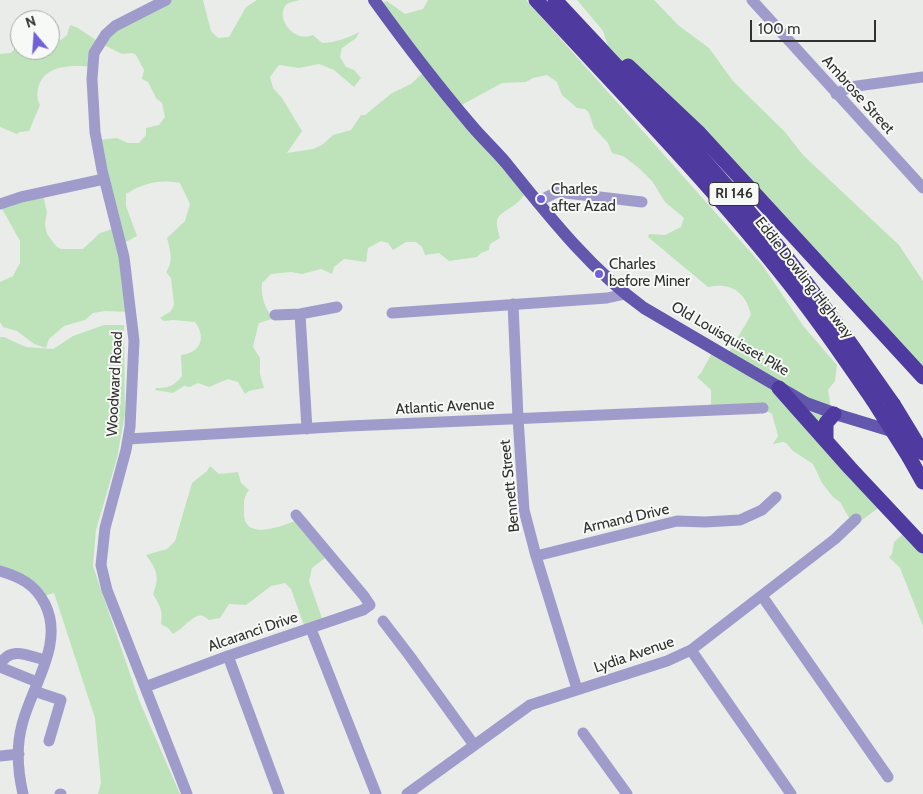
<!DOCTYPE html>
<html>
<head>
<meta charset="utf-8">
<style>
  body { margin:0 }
  #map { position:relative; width:923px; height:794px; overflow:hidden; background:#e9ece9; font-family:Cabin,sans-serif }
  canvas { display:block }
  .north { position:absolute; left:10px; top:10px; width:50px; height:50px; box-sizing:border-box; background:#f7f9f6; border:1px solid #a7a9a7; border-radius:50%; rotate:342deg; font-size:14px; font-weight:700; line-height:20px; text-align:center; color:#303130 }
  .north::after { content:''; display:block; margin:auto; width:18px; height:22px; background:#745fda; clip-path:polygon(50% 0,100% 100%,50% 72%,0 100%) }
  .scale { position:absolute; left:750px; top:20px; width:126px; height:22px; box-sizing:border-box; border:2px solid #303130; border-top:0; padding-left:6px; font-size:15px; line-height:18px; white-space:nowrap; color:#303130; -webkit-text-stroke:4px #f7f9f6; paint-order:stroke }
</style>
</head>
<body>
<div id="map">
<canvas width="923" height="794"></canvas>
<div class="north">N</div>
<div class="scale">100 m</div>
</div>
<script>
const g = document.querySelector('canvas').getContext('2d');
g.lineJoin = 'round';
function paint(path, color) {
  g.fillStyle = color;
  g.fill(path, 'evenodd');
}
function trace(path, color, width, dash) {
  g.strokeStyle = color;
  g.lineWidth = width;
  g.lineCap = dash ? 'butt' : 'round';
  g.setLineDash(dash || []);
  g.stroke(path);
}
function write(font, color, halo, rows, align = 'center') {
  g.font = font + ' Cabin,sans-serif';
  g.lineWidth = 4;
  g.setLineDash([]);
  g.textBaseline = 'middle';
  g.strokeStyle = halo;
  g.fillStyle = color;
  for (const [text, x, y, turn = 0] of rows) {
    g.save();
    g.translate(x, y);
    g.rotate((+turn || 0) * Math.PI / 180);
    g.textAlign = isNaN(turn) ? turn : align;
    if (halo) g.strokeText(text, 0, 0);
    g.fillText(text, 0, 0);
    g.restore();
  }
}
paint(new Path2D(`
  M169 0H203L211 31 218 38 229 37 246 7 257 0H299C294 2 288 2 285 6 276 21 296 43 313 35L322 43C333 43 349 38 359 32L356 38 342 48 340 57 346 67 354 70 361 78 354 87 334 70 319 64 299 68 279 65 270 77 273 88 282 98 302 131 287 153 313 149 322 145 333 135 351 130 361 115H365L392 93 411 84 426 70 378 4 387 1 405 14 423 9 428 0H526L763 266 804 327 837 365 835 381 828 390 832 415 820 421 881 506 854 526 840 502 833 497 822 483 813 464 793 451 786 443 783 442 773 444 778 436 772 414 769 412 711 411V390L697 377 701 373 712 353 725 359 751 315C746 293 732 282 708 287L648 237 649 234 665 235 681 227 684 218 665 202 652 181 639 168 623 156 612 153 608 143 594 128 589 113 585 109 577 108 562 95 557 82 547 75 533 78 526 82 502 83 458 107 528 191C523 196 519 202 513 206 496 217 494 217 500 238L490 244 489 250 481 253 477 257 449 261 439 253 425 255 422 247 416 242H406L393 250 388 243 381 241 368 248 366 262 344 259 334 267 332 274 321 269 302 274 291 272 271 274 262 283C261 295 264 311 275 318L259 323 258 326 253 347 260 358V374L264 388 249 391 245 394 238 382 228 379 209 387 198 383 190 387 184 386 173 393 155 390 156 388C169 388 174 386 182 376L181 355C200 353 207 338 195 322L173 320 164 321 160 318 171 311 174 305 171 278 166 272C174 262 170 249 167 238L185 221 190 204 180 183C160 179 143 183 126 194V206L137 236 126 242 131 312 105 311 93 313 85 320 64 326 49 339 46 348 34 344 17 331 3 327 0 322V282L13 276 20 263V241L1 207 43 195 47 212 45 224 47 234 56 246 61 249H83L100 233 115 228 98 140 117 138 128 143H139L146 135V128L159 125 165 117 162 103 156 98 148 82 142 79 144 70 136 55 132 53 122 54 104 45 93 67C73 65 43 64 38 89 37 95 37 100 40 105L29 131 20 132 17 134 0 127V54L11 53 17 46 20 47V50H50V39L61 40 67 35 70 25 78 28 99 42 109 33Z
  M577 0H654L678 25 709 48 733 81 785 132 803 155 899 245 923 281V376L608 46 603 31Z
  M104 325H124L125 414 117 458 96 530 93 566 139 700 180 794H98L101 783 95 718 54 593 41 597 30 587 0 574V337H4L26 347 53 349 73 336Z
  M210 466 219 474 238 472 241 483 249 490C243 497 244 503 244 512 243 545 289 523 305 517L330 548 333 552 312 568 309 581 324 624 306 631 291 589 285 583 271 586 246 605 229 604 220 618 209 620C200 611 195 617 187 623 183 627 178 631 173 634L168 628 161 624C163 611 160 605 153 594 160 577 157 570 146 555L167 549 175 541 192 483 207 471Z
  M908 530 923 546V626L900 568 889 557 892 554 894 542Z`), '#bee3bb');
trace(new Path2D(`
  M166 0 115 26 106 34 94 53 92 79 95 132 102 170 124 257 134 341 130 427 126 450 105 528 101 565 107 590 187 794
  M752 0 923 188
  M836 94 850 87 923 77
  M537 202 557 192 642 202
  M0 204 21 197 104 179
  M513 304 518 418 524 510 536 556 577 689
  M392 313 607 298 625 294
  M300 314 307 429
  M275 315 300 314 337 307
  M128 439 349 426 763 408
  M536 556 677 521 705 522 740 520 762 510 776 497
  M0 571C20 577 35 584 45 604 65 644 31 687 22 725 16 747 18 772 23 794
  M762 596 888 777
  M383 621 409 655 474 745
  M311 629 376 794
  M691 650 791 794
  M228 656 279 794
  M0 665C10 645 29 656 45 660
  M0 667 37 682
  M145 687 228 656 363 610 370 605 364 596 296 515
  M34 691 61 700 49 741
  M583 733 627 794
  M0 756 19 754
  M60 794H61
  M407 794 530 705 667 661 691 650 835 539 856 519`), '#9f9ccc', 11);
trace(new Path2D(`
  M374 0C405 43 438 86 472 126 483 139 495 150 506 163 548 215 589 268 644 308L806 403 842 416 898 433`), '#6356ad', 12);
trace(new Path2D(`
  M536 0C617 88 702 175 777 268 812 311 842 355 873 400
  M555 0C631 82 709 162 779 248 820 298 856 352 893 404
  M628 66 699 133 923 377
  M779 388 850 468 923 546
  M826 440V423L834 414
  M909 457 923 482`), '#4f3ba0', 15);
trace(new Path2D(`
  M873 400 909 457
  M893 404 923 453`), '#4f3ba0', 15);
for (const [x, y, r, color] of [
  [541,199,5,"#745fda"],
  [599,274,5,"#745fda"]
]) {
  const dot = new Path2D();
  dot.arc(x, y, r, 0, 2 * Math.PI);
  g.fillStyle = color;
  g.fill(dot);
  trace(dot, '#f7f9f6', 2);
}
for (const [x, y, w] of [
  [734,194,50]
]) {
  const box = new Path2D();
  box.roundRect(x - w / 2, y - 11.5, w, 23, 4);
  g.fillStyle = '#f7f9f6';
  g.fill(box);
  trace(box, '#303130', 1);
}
write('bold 14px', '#303130', null, [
  ["RI 146",734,194]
]);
write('15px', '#303130', '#f7f9f6', [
  ["Ambrose Street",858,95,48],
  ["Eddie Dowling Highway",804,278,52],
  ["Old Louisquisset Pike",730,339,30],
  ["Woodward Road",115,384,-87],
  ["Atlantic Avenue",445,407,-3],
  ["Bennett Street",510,486,-96],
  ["Armand Drive",626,519,-13],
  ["Alcaranci Drive",253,632,-19],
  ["Lydia Avenue",634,655,-19]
]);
write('15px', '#303130', '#f7f9f6', [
  ["Charles",551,190],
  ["after Azad",551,207],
  ["Charles",609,265],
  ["before Miner",609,282]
], 'left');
</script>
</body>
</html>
